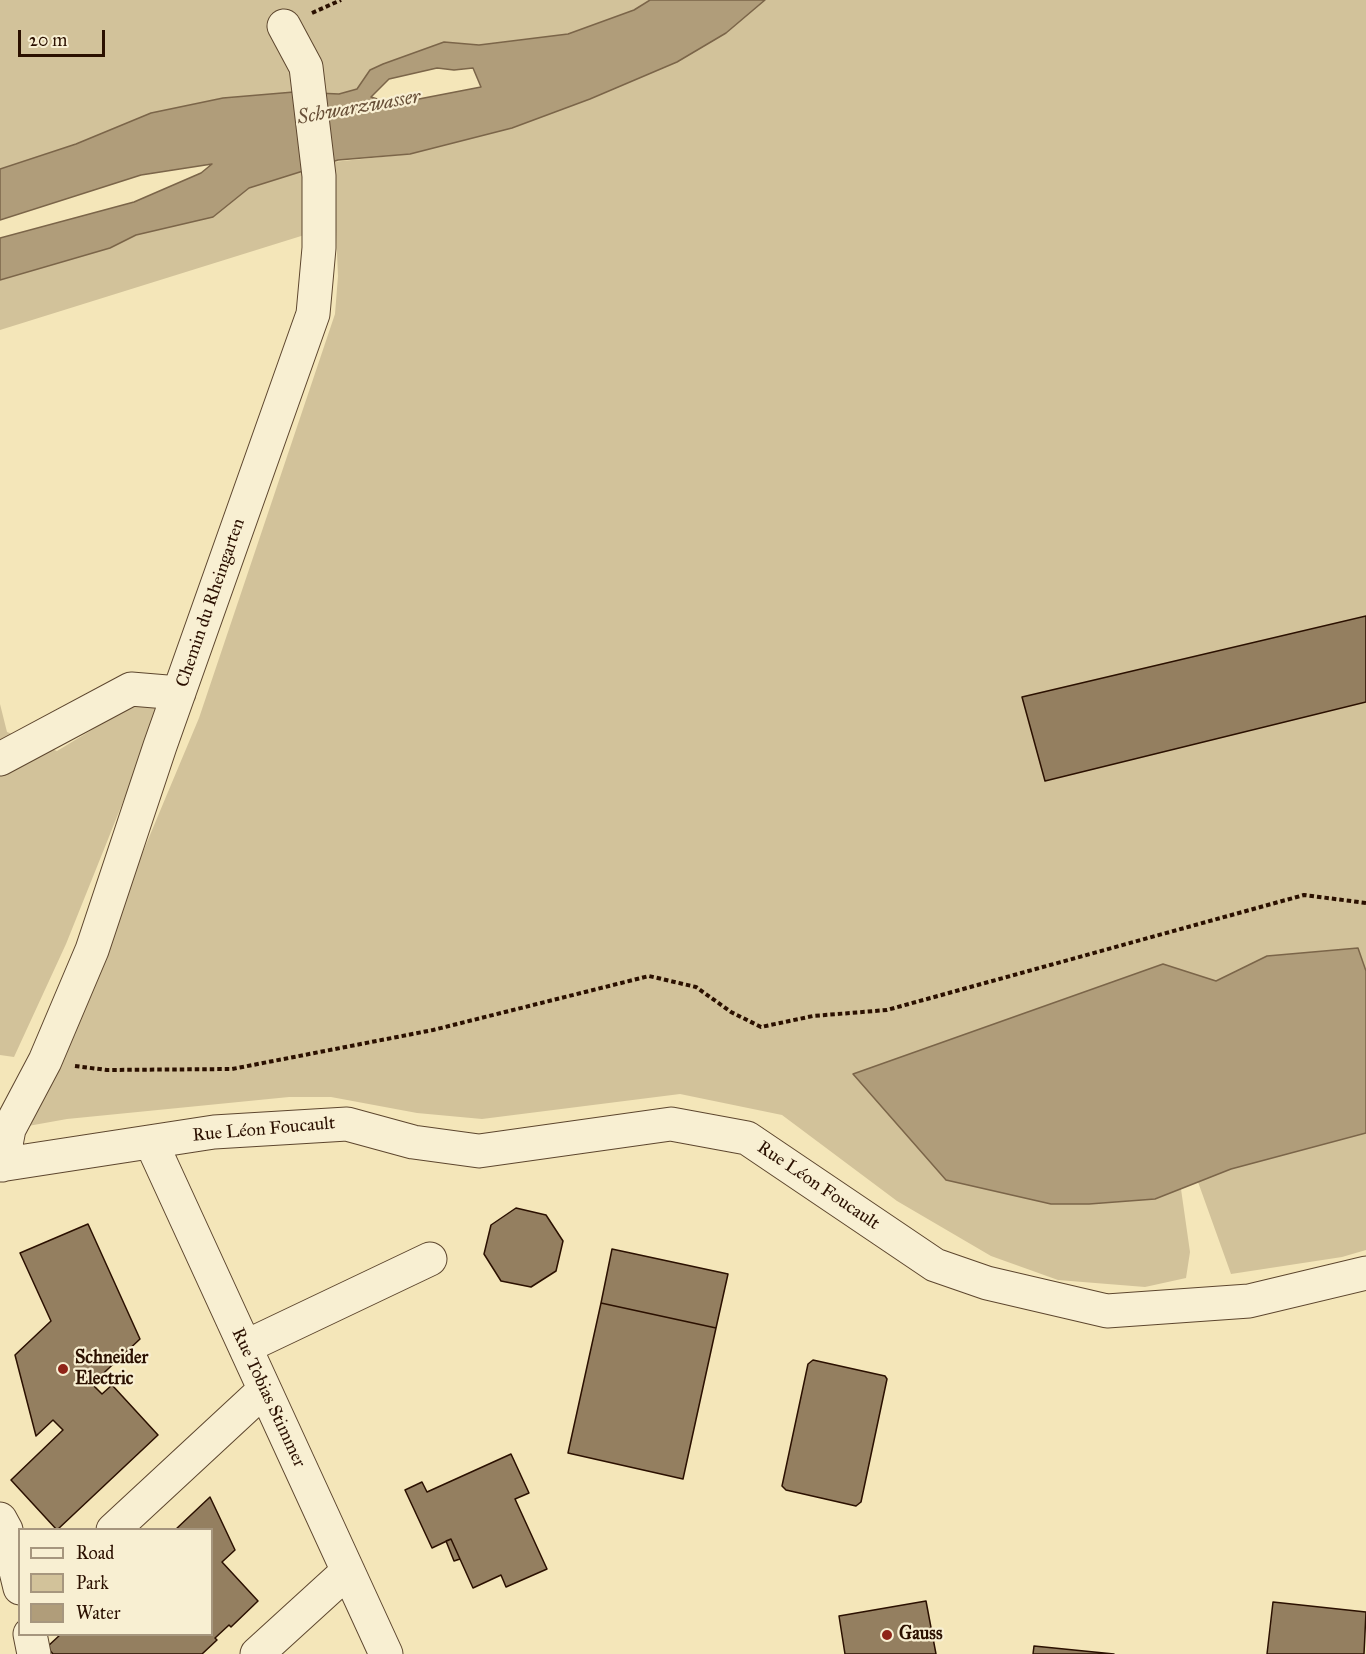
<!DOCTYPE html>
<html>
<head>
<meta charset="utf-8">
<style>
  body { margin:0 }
  #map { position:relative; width:1366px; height:1654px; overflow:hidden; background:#f4e6b9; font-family:"IM FELL Great Primer",serif }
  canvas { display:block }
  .legend { position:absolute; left:18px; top:1528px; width:195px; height:108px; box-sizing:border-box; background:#f8efd2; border:2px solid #a6967e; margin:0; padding:8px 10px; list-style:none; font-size:18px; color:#2b1000 }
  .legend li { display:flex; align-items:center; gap:12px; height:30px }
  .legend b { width:30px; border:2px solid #a6967e }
  .scale { position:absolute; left:18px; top:30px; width:87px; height:27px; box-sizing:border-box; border:3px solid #2b1000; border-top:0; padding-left:8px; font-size:18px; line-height:21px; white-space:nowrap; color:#2b1000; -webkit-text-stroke:4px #f8efd2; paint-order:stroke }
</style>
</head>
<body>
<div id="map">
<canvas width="1366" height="1654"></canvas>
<ul class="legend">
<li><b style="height:8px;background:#f8efd2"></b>Road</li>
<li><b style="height:16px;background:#d2c29a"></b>Park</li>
<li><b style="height:16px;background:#b09d7a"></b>Water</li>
</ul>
<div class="scale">20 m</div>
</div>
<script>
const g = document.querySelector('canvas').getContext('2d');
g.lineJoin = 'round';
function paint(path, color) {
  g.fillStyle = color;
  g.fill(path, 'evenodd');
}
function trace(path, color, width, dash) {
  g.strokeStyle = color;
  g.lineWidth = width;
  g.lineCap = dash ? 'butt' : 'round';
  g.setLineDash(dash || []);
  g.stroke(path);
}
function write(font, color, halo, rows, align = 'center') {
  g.font = font + ' "IM FELL Great Primer",serif';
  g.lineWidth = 4.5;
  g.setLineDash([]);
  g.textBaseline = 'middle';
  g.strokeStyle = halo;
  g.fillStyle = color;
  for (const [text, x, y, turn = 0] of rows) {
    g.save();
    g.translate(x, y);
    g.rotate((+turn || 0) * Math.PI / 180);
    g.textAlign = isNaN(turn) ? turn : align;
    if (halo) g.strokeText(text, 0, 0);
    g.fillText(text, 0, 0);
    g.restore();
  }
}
paint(new Path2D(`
  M0 0H650L634 10 568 34 479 45 444 42 383 64 370 70 357 89 339 94 294 92 223 98 151 113 76 144 0 169Z
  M765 0H1366V971L1358 948 1267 956 1216 981 1163 964 1051 1204H1089L1155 1199 1181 1189 1190 1252 1186 1278 1145 1287 1058 1280 991 1256 897 1201 782 1115 680 1094 482 1119 417 1113 331 1097H289L67 1119 28 1126 199 718 335 314 338 276 333 162 410 154 512 128 590 99 677 62 726 33Z
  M315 167 314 232 0 330V280L110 248 136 235 213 217 249 188Z
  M146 697 155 706 157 717 66 944 14 1057 0 1055V704L7 732 57 751Z
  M1366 1133V1250L1342 1257 1231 1274 1198 1182 1231 1169Z`), '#d2c29a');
const water = new Path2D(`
  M650 0H765L726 33 677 62 590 99 512 128 410 154 338 160 249 188 213 217 136 235 110 248 0 280V238L134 202 201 173 212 164 141 175 0 220V169L76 144 151 113 223 98 294 92 339 94 357 89 370 70 383 64 444 42 479 45 568 34 634 10ZM437 68 454 70 473 68 481 87 393 104 371 97 389 79Z
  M1358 948 1366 971V1133L1231 1169 1155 1199 1089 1204H1051L946 1180 853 1074 1163 964 1216 981 1267 956Z`);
paint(water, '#b09d7a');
trace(water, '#7b6549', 1.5);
const building = new Path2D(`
  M1366 616V702L1045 781 1022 697Z
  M516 1208 546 1215 563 1241 556 1271 531 1287 501 1281 484 1254 491 1225Z
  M88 1224 140 1339 92 1384 102 1394 112 1385 158 1435 57 1530 11 1480 63 1430 53 1420 36 1436 15 1355 51 1321 20 1253Z
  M612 1249 728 1274 716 1328 601 1303Z
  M601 1303 716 1328 683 1479 568 1453Z
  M813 1360 885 1376 887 1379 861 1502 856 1506 786 1490 782 1486 808 1364Z
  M511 1454 529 1493 515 1499 547 1569 506 1587 501 1575 473 1588 451 1539 432 1548 405 1490 422 1482 427 1492Z
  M210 1497 235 1550 222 1562 258 1601 231 1627 229 1625 215 1638 217 1640 202 1654H53L47 1647 61 1634H212V1530H175Z
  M451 1539 460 1559 454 1561 446 1541Z
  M926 1601 936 1654H845L839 1616Z
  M1273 1602 1366 1612 1364 1654H1267Z
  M1034 1646 1114 1654H1033Z`);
paint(building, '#947f60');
trace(building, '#2b1000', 1.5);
const minor = new Path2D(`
  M0 759 131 689 179 693
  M151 1142 386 1654
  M0 1165 214 1132 347 1124 413 1142 479 1151 671 1124 747 1138 935 1265 987 1283 1107 1311 1249 1301 1366 1273
  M2 1165 9 1129 45 1061 92 950 160 746 313 314 319 248V176L306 67 284 26
  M245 1347 430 1259
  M0 1519 6 1530 20 1588
  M113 1530 264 1390
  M30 1634 34 1654
  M257 1654 348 1571`);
trace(minor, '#5d462e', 35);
trace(new Path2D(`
  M312 13 341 0
  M75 1066 107 1070 232 1069 433 1030 649 976 696 987 731 1012 761 1027 813 1016 887 1010 1304 895 1366 903`), '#2b1000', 4, [4.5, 3]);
trace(minor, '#f8efd2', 33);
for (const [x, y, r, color] of [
  [63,1369,6,"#8f2418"],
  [887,1635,6,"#8f2418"]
]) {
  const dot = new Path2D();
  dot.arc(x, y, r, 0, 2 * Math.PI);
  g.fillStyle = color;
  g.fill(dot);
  trace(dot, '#f8efd2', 2);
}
write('18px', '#2b1000', '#f8efd2', [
  ["Chemin du Rheingarten",211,603,-71],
  ["Rue Léon Foucault",264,1130,-5],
  ["Rue Léon Foucault",818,1186,34],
  ["Rue Tobias Stimmer",268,1398,65]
]);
write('bold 18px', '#2b1000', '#f8efd2', [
  ["Schneider",75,1359],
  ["Electric",75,1380],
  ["Gauss",899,1635]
], 'left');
write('italic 20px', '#674f37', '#f8efd2', [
  ["Schwarzwasser",359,108,-10]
]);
</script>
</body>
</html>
